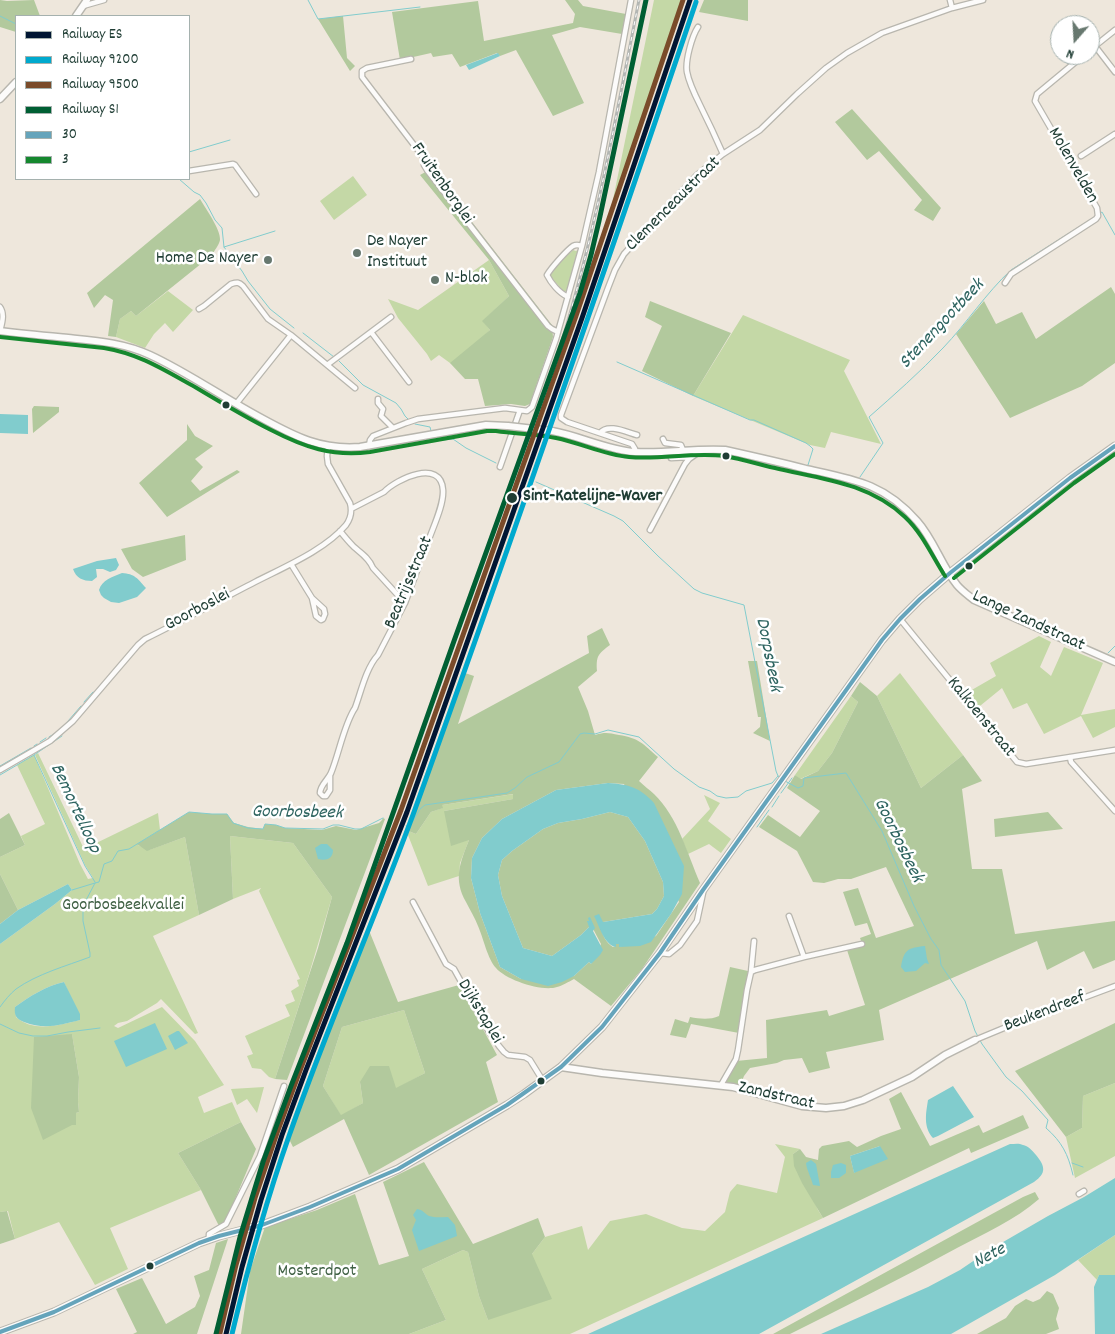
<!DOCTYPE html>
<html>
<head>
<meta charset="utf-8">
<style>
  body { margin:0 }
  #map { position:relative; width:1115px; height:1334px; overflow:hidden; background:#eee7dc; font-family:Dekko,sans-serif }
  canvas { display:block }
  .legend { position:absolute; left:15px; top:15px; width:175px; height:165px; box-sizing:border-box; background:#fff; border:1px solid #a5b1ae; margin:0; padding:6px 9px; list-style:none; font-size:15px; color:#1f3d34 }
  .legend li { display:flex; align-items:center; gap:10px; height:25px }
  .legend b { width:25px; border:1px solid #a5b1ae }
  .north { position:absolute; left:1050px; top:15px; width:50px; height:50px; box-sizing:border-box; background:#fff; border:1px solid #a5b1ae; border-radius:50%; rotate:199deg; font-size:14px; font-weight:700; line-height:20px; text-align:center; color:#1f3d34 }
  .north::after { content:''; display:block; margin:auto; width:18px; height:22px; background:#67786f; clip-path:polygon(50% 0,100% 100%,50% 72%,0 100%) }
</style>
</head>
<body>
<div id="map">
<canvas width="1115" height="1334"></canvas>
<ul class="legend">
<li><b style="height:6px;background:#011633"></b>Railway ES</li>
<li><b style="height:6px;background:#00a9ce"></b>Railway 9200</li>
<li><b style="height:6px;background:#7a4b2a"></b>Railway 9500</li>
<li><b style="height:6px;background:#005f33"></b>Railway S1</li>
<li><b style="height:6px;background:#65a4bb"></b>30</li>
<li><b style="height:6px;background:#15882e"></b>3</li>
</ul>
<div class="north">N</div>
</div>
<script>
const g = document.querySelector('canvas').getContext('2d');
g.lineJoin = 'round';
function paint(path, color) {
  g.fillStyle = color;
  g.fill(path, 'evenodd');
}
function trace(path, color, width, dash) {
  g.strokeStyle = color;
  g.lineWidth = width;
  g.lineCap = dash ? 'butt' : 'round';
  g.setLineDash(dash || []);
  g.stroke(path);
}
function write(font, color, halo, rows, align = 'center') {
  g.font = font + ' Dekko,sans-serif';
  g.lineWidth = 5;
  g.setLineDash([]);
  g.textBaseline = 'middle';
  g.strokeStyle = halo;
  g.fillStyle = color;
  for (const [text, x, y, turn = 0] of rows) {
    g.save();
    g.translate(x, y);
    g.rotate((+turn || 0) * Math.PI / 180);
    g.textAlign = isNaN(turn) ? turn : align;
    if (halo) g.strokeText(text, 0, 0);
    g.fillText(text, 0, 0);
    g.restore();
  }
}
paint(new Path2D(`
  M654 0H681L611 209Z
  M353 176 367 195 334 220 320 201Z
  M579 249 567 291H563L551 277V273L568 253H570L573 250 576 251Z
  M489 260 509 296 483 321 490 330 457 365 450 363 439 355 431 361 427 354 398 318 388 299 418 310Z
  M168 291 193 310 173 332 165 323 154 334 145 348 116 337 120 319 131 311 136 316Z
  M743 315 850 360 844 371 881 444 831 432 825 448 810 445 693 396Z
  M1039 636 1051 642 1040 667 1051 676 1064 647 1103 663 1081 715 1115 709V727L1093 738 1081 716 1044 734 1027 703 1013 709 1002 688 975 710 963 695 996 676 990 663Z
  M900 673 963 755 921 788 877 696Z
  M851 696 858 702 832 753 818 771 800 779 795 775Z
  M38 753 84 849 158 813 160 830 138 845 149 850 185 837 199 915 153 936 198 1033 195 1034 161 999 157 1003 127 1021 118 1023 114 1026 118 1028 162 1007 195 1041 224 1085 198 1097 204 1113 232 1102 241 1122 178 1153 201 1190 110 1228 128 1269 95 1285 59 1222 15 1239 8 1211 0 1212V944L55 904 72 890 68 884 18 910 0 874V857L25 845 21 836 45 824 17 765 34 755 80 864 88 879 93 878 85 865 35 755ZM64 982 80 1020C59 1025 34 1033 16 1017L15 1007C30 996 46 986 64 982ZM72 1034 79 1077 78 1102 79 1112 76 1113V1121Z
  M514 794 513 799 444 811 469 840 460 863 459 876 428 886 406 830 416 834 431 812 442 808V805Z
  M704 795 720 803 708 821 731 839 721 853 709 844 688 854 682 839 710 809Z
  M230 836 293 843 332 897 307 981 275 1079 269 1077 261 1069 252 1068 247 1056 253 1054 245 1036 290 1016 285 1005 295 1001 291 991 299 986 297 980 300 979 259 891 261 888 233 899Z
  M404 1010 425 1073 396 1089 360 1082 363 1103 341 1116 323 1086 342 1027Z
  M1115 1083V1156L1075 1178 1066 1137 1082 1128 1083 1096Z
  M264 1087 257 1113 247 1099 237 1105 231 1089Z
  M775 1144 800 1149 793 1154 818 1210 823 1218 570 1334H409L446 1320 422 1269 463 1250 468 1252 479 1296 488 1320 532 1254 545 1237 582 1226 588 1250 610 1221 646 1214 682 1228 705 1231 725 1212 730 1192 737 1184 777 1193 785 1157Z
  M1115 1235V1275H1099L1097 1280 1078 1260Z`), '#c4d8a6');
paint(new Path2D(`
  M0 0 7 1 34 0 40 16H16V32L0 27Z
  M565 0H578L583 6 626 14 622 34 580 27 552 35 584 103 553 116 516 50 500 56 497 53 460 67 452 54 433 57 431 53 400 60 392 12 478 1 484 41 573 23 575 14Z
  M704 0H748V21L699 12Z
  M343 16 347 58 355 66 350 71 318 19Z
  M852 109 941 208 933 221 914 210 922 200 879 151 867 160 835 122Z
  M431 169 552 325 553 337 530 404 525 406 511 404 485 406 478 379H465L450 363 490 330 482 321 509 296 489 260 420 175Z
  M200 199C206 209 221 230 220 240 219 245 214 251 212 255L136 316 131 311 120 319 116 337 108 336 113 300 105 295 94 308 87 293Z
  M1111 287 1115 294V363L1082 386 1010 418 956 334 984 301 996 324 1022 312 1036 339Z
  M650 301 731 333 693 396 642 371 662 326 645 317Z
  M34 406 59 407V412L33 433 32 409Z
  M187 424 195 436 213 446 195 459 203 467 191 481 200 491 237 470 240 472 167 517 139 483 187 440Z
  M185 535 186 560 143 577 132 569 121 549Z
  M602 628 610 645C598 654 596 656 597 671L578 687 588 711 595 735C606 732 608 733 619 735 639 738 643 744 658 757L639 781C644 786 650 790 654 794 678 817 687 853 700 883L642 969 611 1006 574 979C568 982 562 986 557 987 542 992 506 980 496 968 488 960 483 937 478 926 475 918 470 910 466 902 453 879 460 863 469 840L451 846 444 811 513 799V794L442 805 443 808 431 812 416 834 406 830 462 672 474 676 458 724 589 653 587 636ZM608 783 624 784 679 902 656 936 619 947V944H616V946L613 947C606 943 602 934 600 926L603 922 652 914 657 909 664 896 663 882 645 841 628 817 610 812 582 819 558 823 543 829 512 851 502 860 498 875 502 896 523 948 552 956 581 935 589 927V921L601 944 591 964 589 962 574 976 521 979 500 967 480 913 471 878 472 858 482 838 502 819 556 790Z
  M748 661H757L770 741 753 733 760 727 761 717H758Z
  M860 682 877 696 921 788 963 755 982 781 962 789 972 869H1002L1015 934 1115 921V960L1093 969 1084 951 1047 970 1037 941 879 1010 884 1040 826 1052 830 1068 809 1073 802 1058 784 1060 777 1063 750 1068 744 1076 740 1086 725 1082 736 1061 767 1058 766 1020 827 1010 829 1016 865 1005 847 950 863 946 860 938 871 934 867 923 855 926 843 892 858 888 876 938 914 926 886 867 851 879H838L824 883 813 882 797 851 759 827 768 815 800 837 820 811 787 788 795 775 801 779 818 771 832 753 858 702 851 696Z
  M189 812 212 814H227L234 823 248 827 263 829 265 824 276 825 285 828 322 830 336 826 356 830 379 823 382 820 383 818 385 819 287 1080 275 1079 318 948 332 897 293 843 230 836 233 899 199 915 185 837 147 851 137 844Z
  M1048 812 1063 829 995 837 994 819Z
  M9 813 25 845 0 857V819Z
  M0 874 18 910 0 924Z
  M368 928 398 1002 459 985 497 1055 486 1062 498 1102 369 1175 344 1119 293 1147 288 1137 297 1116ZM404 1010 425 1073 396 1088 389 1066H370L360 1082 363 1103 341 1115 323 1086 342 1027Z
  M730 967 748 971 739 1033 691 1024 686 1038 670 1035 675 1019 688 1023 690 1017C700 1019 710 1020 719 1016Z
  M1115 1023V1083L1083 1096 1082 1128 1066 1137 1015 1071Z
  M72 1034 79 1077 78 1102 79 1112 76 1113V1125H72L43 1140 31 1108 34 1037Z
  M901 1092 930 1146 979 1125 983 1133 1023 1115 1029 1128 971 1153 969 1148 823 1218 802 1183 794 1166 793 1154 800 1149 806 1157 818 1160 819 1149 822 1146 849 1141 857 1147 881 1136 901 1129 889 1099ZM880 1146 854 1173V1172L850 1156Z
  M241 1122 256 1149 226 1221 219 1226 201 1190 178 1153Z
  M424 1162 473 1244 538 1218 545 1237 532 1254 552 1299 488 1320 479 1296 468 1252 463 1250 422 1269 446 1320 409 1334H241L250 1271 265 1227 317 1210 355 1194 379 1265 409 1256 383 1182Z
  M1035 1192 1039 1199C1015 1220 985 1233 957 1248 902 1278 846 1306 790 1334H773L1023 1197Z
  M7 1211 15 1239 0 1244V1212Z
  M228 1239 197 1334H133L137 1332 116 1289 142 1278 166 1324 195 1307 200 1296 194 1276 209 1270 216 1243Z
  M1047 1291 1053 1294 1059 1308 1056 1319 1059 1329 1046 1334H977L1006 1318 1015 1306 1026 1299 1033 1302 1040 1299Z`), '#b2c99d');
paint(new Path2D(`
  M498 53 500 56 469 70 466 65Z
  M0 414 28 415V434L0 433Z
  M116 558 119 565 116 570 110 572 103 569H96L97 577 92 581C83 581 76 578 73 569L97 561Z
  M122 573C135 574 137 578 146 588L137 597 119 603 111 602 104 598 101 595 99 590C102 580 112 577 122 573Z
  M608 783C628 784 641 788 654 803L684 866 682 894 671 914 651 942 640 946 619 947V944H616V947C604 945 599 925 594 916L599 914 603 922 652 914 657 909 664 896 663 882 645 841 628 817 610 812 582 819 558 823 543 829 512 851 502 860 498 875 502 896 523 948 552 956 581 935 589 927 587 921H589L588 918 590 917 595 928 593 931 603 950 600 955 591 964 589 962 574 976 562 982 548 986 521 979 500 967 480 913 471 878 472 858 482 838 502 819 556 790Z
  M321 844H327L333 850C333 859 326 861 318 859L315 848Z
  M68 884 72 890 55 904 0 944V924L18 910Z
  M925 946 927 959 929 964 925 963 916 971 905 972 901 967C904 949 908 948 925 946Z
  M64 982 80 1014V1020C60 1025 45 1030 24 1022 16 1019 14 1015 15 1007 30 996 46 986 64 982Z
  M155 1023 167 1049 126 1067 114 1041Z
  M177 1031H179L188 1043 175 1050 168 1036Z
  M953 1086 974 1117 938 1136 933 1138C923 1127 926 1113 928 1100Z
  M1010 1144C1015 1144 1019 1143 1023 1145 1028 1146 1032 1150 1036 1155 1045 1166 1047 1173 1034 1182L759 1334H588Z
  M880 1146 888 1159 854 1173 850 1156Z
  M811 1160 816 1164 820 1186 813 1185C811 1177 807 1171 806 1163Z
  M841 1163 846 1165V1173L839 1178H831V1172L833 1165Z
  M1115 1178V1235L1055 1275 951 1334H821L928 1287 960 1270 991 1249 1048 1216 1084 1197Z
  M417 1209C423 1210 424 1213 429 1216 435 1218 442 1217 448 1217L455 1225 457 1236 419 1251 412 1230 416 1220 413 1215Z
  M1099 1275H1115V1334H1095L1094 1287Z`), '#81cccd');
trace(new Path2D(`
  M308 0 318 19 420 7
  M0 16 16 24
  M189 152 230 140
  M179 179 194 192 200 195 206 203 215 220 222 228 224 247 242 271 248 281 270 309 294 328
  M1100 213 1102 212 1115 235
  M224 247 275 231
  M303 333 334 357
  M339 361 363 385 396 403 401 409 405 416 408 419
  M617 362 750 420H754L806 443 810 446 813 449 808 465
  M415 424 430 427 431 431
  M433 439V441L453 439 466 448 496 463
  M860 477 883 443 869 417C894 395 920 372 943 348 967 323 986 293 1011 270L1096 216
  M532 481H533
  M536 482 614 516 623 521 658 556 694 589 702 593 744 605 776 771 778 776
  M1108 653 1115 646
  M84 702 93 692
  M62 728 81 706
  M49 737 57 732
  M40 742 46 738
  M34 746 37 744
  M34 755 62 736
  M0 766 31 748
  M0 775 34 755 85 866 95 882
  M785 781 798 788 803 786 804 778 846 773 882 831 914 906 931 939 939 950 941 965 965 1001 975 1031 982 1044 1006 1077 1022 1091 1048 1120 1046 1128C1062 1142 1068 1154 1073 1175
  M781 793 792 778
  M772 807 779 796
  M406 826H410L420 809 425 805 507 793 515 788 527 777 559 762 580 734 584 733 595 734 608 730 639 737 674 769 699 787 710 791 717 796 726 798 738 797 746 791 772 783 778 776 780 777
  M757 827 769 810
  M72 890 95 883
  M0 1007C5 1000 10 994 16 989 37 974 66 966 90 957V953L83 921V906L95 883 99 882 104 864 112 861 118 851 129 849 189 812 212 814H227L233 823 248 828 263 829 265 824 276 825 285 828 323 829 333 825H339L355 829H361L383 818
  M0 1024 19 1033 33 1036H47L68 1032 100 1028
  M1072 1163 1083 1167`), '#81cccd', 1);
const street = new Path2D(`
  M950 0 952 8
  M83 6 104 0
  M698 27C692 36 685 61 687 72 689 83 695 95 700 105 708 121 716 138 723 154
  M1095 46 1115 72
  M1090 50 1115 30
  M411 59 367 68 362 71V77L424 158V165L427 170 548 326 552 329 558 332
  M1081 156 1115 134
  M189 171 233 164 235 165 256 194
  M1005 283 1011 274 1096 219 1098 216 1097 208 1035 101 1037 94 1084 55
  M568 297C559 293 551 283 547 275 551 268 567 250 573 246 577 244 578 245 582 246
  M0 307C5 314 2 323 0 331
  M199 309 204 306 231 284C237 282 239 282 243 286L268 319 291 335 355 388
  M371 332 409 382
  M327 365 391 317
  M378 399V403L383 409 381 416 393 428
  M236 404 291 335
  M600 433C608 423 626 432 637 435
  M663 439 665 443 681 445 683 450
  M369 446 370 440 373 436 406 423 418 419 505 408 527 411 532 407 556 339 582 246 599 172 631 0
  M635 452V449L632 444 567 422 561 418V415L608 288 615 270 624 254 697 175 723 154 760 130 797 94 826 68 847 53 882 33 952 8 983 0
  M671 458 691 457
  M500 467 520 410
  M650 530 685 464 689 459 702 450
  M340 531C344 536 349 542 354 547 361 553 369 558 373 568L405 603
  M291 564 312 598 324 609 325 614 323 619 321 620 316 616 312 598
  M900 619 1017 762 1026 764 1115 750
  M1070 757 1071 762 1115 811
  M0 770 50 741 73 721 138 645 145 639C182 621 218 601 255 582 284 567 325 550 346 525 351 518 352 510 350 503L328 464 327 456 328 446
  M330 776V790L326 796H323L320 793C320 785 328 780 331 773 339 754 344 724 355 708 361 692 366 668 378 655L405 603 418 568V563L424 546 428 542C433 527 444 505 443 490 441 458 396 479 384 492L351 509
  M413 902 446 964 454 969 489 1032 499 1046 504 1052 508 1055 525 1057 530 1060 543 1081
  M660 953 669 954 680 945 697 921 703 893
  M804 957 862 944
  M751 972 754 941
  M975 1040 1016 1023 1115 986
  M721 1085 736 1059 738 1050 747 990 751 972 755 970 804 957 789 916
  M1079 1194 1084 1191
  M209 1239V1234L226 1224 260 1156 284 1086`);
const secondary = new Path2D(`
  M76 16 87 0
  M0 99 16 82
  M0 331C23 334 46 336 68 338 97 341 124 343 150 355 189 373 225 399 263 419 296 437 321 450 360 447L486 425 508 426
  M552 431C580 436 607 450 635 452 665 454 695 448 725 450 752 456 779 462 806 469 852 479 884 483 917 521 934 540 941 565 957 585 962 591 968 595 974 600L1115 662
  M561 1067 602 1073 733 1087 802 1106 826 1108 844 1106 863 1100 912 1077 945 1055 975 1040`);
const primary = new Path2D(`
  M0 1332 54 1312 199 1243 219 1236 262 1225 310 1207 375 1179 398 1169 507 1105 524 1094 561 1067 602 1027 660 953 703 890 882 640 900 619 920 599 950 573 1070 478 1115 446`);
trace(street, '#b8b6ae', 7);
trace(secondary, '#b8b6ae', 9);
trace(primary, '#b8b6ae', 9);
trace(street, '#fcfbfa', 4.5);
trace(secondary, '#fcfbfa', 6);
trace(primary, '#fcfbfa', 7);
const rail = new Path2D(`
  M556 360C594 242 615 121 639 0`);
trace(rail, '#b3b6b3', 3);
trace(rail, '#fff', 1, [4]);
const secondaryBridge = new Path2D(`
  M508 426 552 431`);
trace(secondaryBridge, '#b8b6ae', 9, []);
trace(secondaryBridge, '#fcfbfa', 6);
trace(new Path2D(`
  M0 1332 54 1312 199 1243 219 1236 262 1225 310 1207 398 1169 507 1105 561 1067 602 1027 660 953 703 890 882 640 900 619 920 599 950 573 1070 478 1115 446`), '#65a4bb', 4);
trace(new Path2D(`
  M0 337 104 348C140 354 164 370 195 387 220 402 245 417 271 430 304 447 332 457 370 452L487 431H496C516 434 536 434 556 438 581 443 604 455 629 457 661 460 692 452 724 456 742 459 761 465 779 469 824 479 870 484 905 517 923 534 932 556 945 576
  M954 578 1074 483 1115 454`), '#15882e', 4);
trace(new Path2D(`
  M226 1334 242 1267 261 1200 282 1135 306 1070 407 812 582 318 690 0`), '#011633', 5);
trace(new Path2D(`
  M232 1334C248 1267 266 1201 289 1136 327 1027 374 921 414 812 511 543 604 273 696 2`), '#00a9ce', 5);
trace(new Path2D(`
  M220 1333 236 1265 255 1198 277 1133 301 1068 401 810 576 316 683 0`), '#7a4b2a', 5);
trace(new Path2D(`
  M216 1334 240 1237 263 1162 291 1086 347 943 454 641 580 293 591 255 599 221 646 0`), '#005f33', 5);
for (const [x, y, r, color] of [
  [357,253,5,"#67786f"],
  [268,260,5,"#67786f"],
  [435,280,5,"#67786f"],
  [226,405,4.5,"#1f3d34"],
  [726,456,4.5,"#1f3d34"],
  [512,498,6,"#1f3d34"],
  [969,566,4.5,"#1f3d34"],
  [541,1081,4.5,"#1f3d34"],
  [150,1266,4.5,"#1f3d34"]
]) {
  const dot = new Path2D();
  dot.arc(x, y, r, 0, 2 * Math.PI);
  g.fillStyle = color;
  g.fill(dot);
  trace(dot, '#fff', 2);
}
write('18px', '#1f3d34', '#fff', [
  ["Molenvelden",1072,166,60],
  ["Fruitenborglei",441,184,55],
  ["Clemenceaustraat",674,205,-45],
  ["Beatrijsstraat",410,583,-67],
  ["Goorboslei",198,611,-28],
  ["Lange Zandstraat",1028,622,25],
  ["Kalkoenstraat",980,718,51],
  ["Dijkstaplei",479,1012,59],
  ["Beukendreef",1045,1013,-21],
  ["Zandstraat",776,1097,13]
]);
write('18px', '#1f3d34', '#fff', [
  ["De Nayer",367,243],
  ["Instituut",367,264],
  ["Home De Nayer",258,260,"right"],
  ["N-blok",445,280]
], 'left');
write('bold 18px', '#1f3d34', '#fff', [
  ["Sint-Katelijne-Waver",523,498]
], 'left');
write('18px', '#406145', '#fff', [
  ["Goorbosbeekvallei",123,907],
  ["Mosterdpot",317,1273]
]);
write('italic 19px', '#2e6460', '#fff', [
  ["Stenengootbeek",943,325,-47],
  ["Dorpsbeek",767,655,79],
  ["Bemortelloop",74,809,65],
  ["Goorbosbeek",297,814,1],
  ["Goorbosbeek",897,841,64],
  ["Nete",990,1257,-28]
]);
</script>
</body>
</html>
